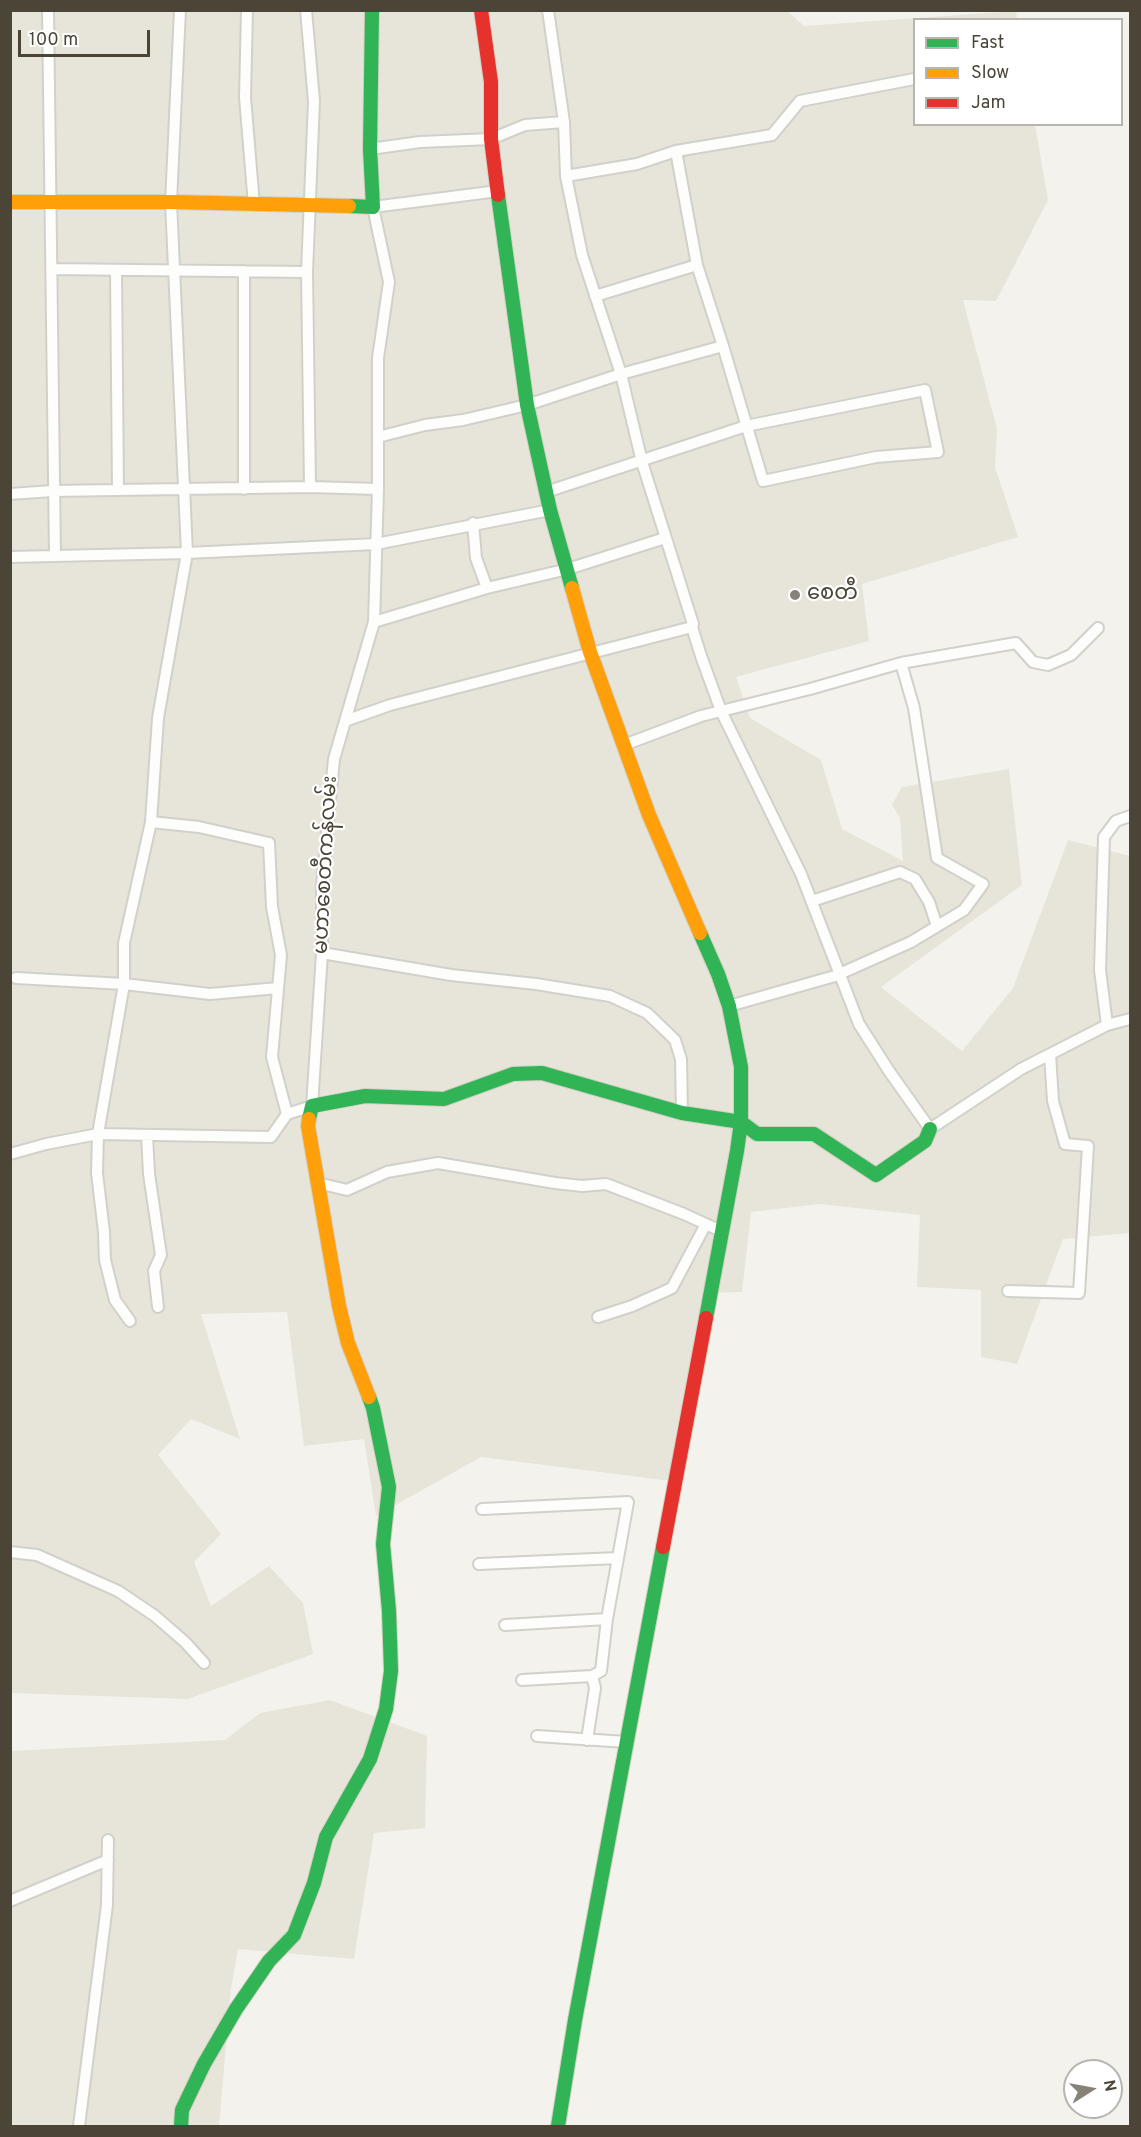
<!DOCTYPE html>
<html>
<head>
<meta charset="utf-8">
<style>
  body { margin:0 }
  #map { position:relative; width:1141px; height:2137px; overflow:hidden; background:#f3f2ed; font-family:Overpass,sans-serif }
  canvas { display:block }
  .frame { position:absolute; inset:0; border:12px solid #4b4537; pointer-events:none }
  .legend { position:absolute; left:913px; top:18px; width:210px; height:108px; box-sizing:border-box; background:#fff; border:2px solid #b7b5af; margin:0; padding:8px 10px; list-style:none; font-size:18px; color:#4b4537 }
  .legend li { display:flex; align-items:center; gap:12px; height:30px }
  .legend b { width:30px; border:2px solid #b7b5af }
  .north { position:absolute; left:1063px; top:2059px; width:60px; height:60px; box-sizing:border-box; background:#fff; border:2px solid #b7b5af; border-radius:50%; rotate:79deg; font-size:16px; font-weight:700; line-height:24px; text-align:center; color:#4b4537 }
  .north::after { content:''; display:block; margin:auto; width:21px; height:27px; background:#868277; clip-path:polygon(50% 0,100% 100%,50% 72%,0 100%) }
  .scale { position:absolute; left:18px; top:30px; width:132px; height:27px; box-sizing:border-box; border:3px solid #4b4537; border-top:0; padding-left:8px; font-size:18px; line-height:21px; white-space:nowrap; color:#4b4537; -webkit-text-stroke:4px #fff; paint-order:stroke }
</style>
</head>
<body>
<div id="map">
<canvas width="1141" height="2137"></canvas>
<div class="frame"></div>
<ul class="legend">
<li><b style="height:8px;background:#30b455"></b>Fast</li>
<li><b style="height:8px;background:#ff9f0a"></b>Slow</li>
<li><b style="height:8px;background:#e5322d"></b>Jam</li>
</ul>
<div class="north">N</div>
<div class="scale">100 m</div>
</div>
<script>
const g = document.querySelector('canvas').getContext('2d');
g.lineJoin = 'round';
function paint(path, color) {
  g.fillStyle = color;
  g.fill(path, 'evenodd');
}
function trace(path, color, width, dash) {
  g.strokeStyle = color;
  g.lineWidth = width;
  g.lineCap = dash ? 'butt' : 'round';
  g.setLineDash(dash || []);
  g.stroke(path);
}
function write(font, color, halo, rows, align = 'center') {
  g.font = font + ' Overpass,"Noto Sans Myanmar",sans-serif';
  g.lineWidth = 4.5;
  g.setLineDash([]);
  g.textBaseline = 'middle';
  g.strokeStyle = halo;
  g.fillStyle = color;
  for (const [text, x, y, turn = 0] of rows) {
    g.save();
    g.translate(x, y);
    g.rotate((+turn || 0) * Math.PI / 180);
    g.textAlign = isNaN(turn) ? turn : align;
    if (halo) g.strokeText(text, 0, 0);
    g.fillText(text, 0, 0);
    g.restore();
  }
}
paint(new Path2D(`
  M786 10 804 26 1016 11 1017 19 914 20V124L1035 125 1048 200 996 301 963 300 997 429 995 467 1018 537 862 584 869 641 736 677 750 718 821 760 842 829 903 861 900 818 892 805 902 787 1009 769 1022 885 881 987 962 1051 1013 988 1068 840 1130 856V1233L1063 1239 1017 1364 981 1357V1290L917 1287 920 1215 820 1204 751 1212 742 1292 709 1293 671 1481 481 1457 376 1516 364 1439 304 1446 287 1312 201 1314 240 1439 191 1419 158 1455 221 1534 194 1562 211 1606 269 1566 303 1603 313 1654 188 1699 11 1693V11Z
  M330 1700 427 1736 425 1828 374 1833 354 1959 238 1949 231 1988 219 2126H11V1751L225 1740 260 1713Z`), '#e7e5da');
const street = new Path2D(`
  M48 10 55 556
  M247 10 245 97 254 205
  M306 10 314 101 307 272 310 487
  M548 10 564 122 566 176
  M370 149 420 142 491 139 525 125 564 122
  M52 269 307 272
  M116 270 118 490
  M595 296 697 265
  M378 437 425 425 463 420 527 405 621 374 723 346 697 265 676 151 772 135 800 101 914 79
  M244 489V271
  M546 492 746 426 925 390 938 452 876 457 763 481 723 346
  M10 494 52 491 310 487 378 489
  M473 523 476 558 487 588
  M10 557 187 553 376 544 550 510
  M374 622 487 588 568 569 665 538
  M692 627 701 656 721 711 801 874 859 1024 889 1071 930 1129 1021 1069 1107 1025 1130 1019
  M345 721 390 705 692 627 693 624 642 462 621 374 582 255 566 176 637 164 676 151
  M624 745 701 716 810 689 901 663 1016 643 1033 662 1048 665 1071 655 1098 628
  M151 822 199 827 269 843 272 907 281 955 272 1057 287 1114
  M812 901 900 872 915 879 929 902 937 926
  M322 953 451 975 536 984 610 996 647 1013 675 1040 681 1059 682 1113
  M16 978 124 984 210 994 278 988
  M729 1006 835 976 911 942 964 910 983 884 937 858 914 708 901 663
  M1107 1025 1100 970 1104 837 1116 821 1130 816
  M147 1135 149 1174 161 1255 154 1271 158 1307
  M10 1154 46 1144 98 1134 271 1137 287 1114 312 1106 322 953V885L334 759 374 622 378 489V358L389 282 373 207 498 191
  M318 1183 347 1190 387 1172 438 1163 555 1183 582 1186 606 1184 684 1214 723 1232
  M1008 1291 1079 1293 1088 1146 1065 1144 1053 1101 1050 1054
  M598 1317 632 1306 672 1288 706 1224
  M130 1321 115 1300 105 1260 104 1232 97 1173 98 1134 124 984V943L151 822 158 718 187 553 171 202 180 10
  M482 1509 628 1502 618 1558
  M10 1552 37 1555 118 1591 155 1616 185 1642 204 1663
  M479 1564 618 1558 607 1619
  M505 1625 607 1619 601 1671 592 1676
  M522 1680 592 1676 595 1688 587 1740
  M537 1736 626 1742
  M10 1901 108 1860
  M79 2126 107 1905 108 1840`);
const fast = new Path2D(`
  M498 195 527 405 550 510 572 588
  M349 206 373 207 370 149 372 10
  M700 933 718 974 729 1006 741 1067V1122L737 1151 706 1318
  M309 1119 312 1106 365 1096 444 1099 513 1074 542 1073 682 1113 741 1122 757 1134H814L876 1175 925 1141 930 1129
  M181 2126 182 2110 204 2064 236 2009 269 1961 294 1935 314 1883 326 1837 370 1759 386 1709 391 1671 389 1611 383 1544 389 1487 373 1408 369 1397
  M558 2126 575 2020 663 1547`);
const slow = new Path2D(`
  M10 202H171L349 206
  M572 588 590 652 649 815 700 933
  M309 1119 308 1126 339 1306 348 1343 369 1397`);
const jam = new Path2D(`
  M481 10 491 82V139L498 195
  M663 1547 706 1318`);
trace(street, '#d1d0ca', 14);
trace(fast, '#d3d0c3', 16);
trace(slow, '#d3d0c3', 16);
trace(jam, '#d3d0c3', 16);
trace(street, '#fdfdfc', 10);
trace(fast, '#30b455', 14);
trace(slow, '#ff9f0a', 14);
trace(jam, '#e5322d', 14);
for (const [x, y, r, color] of [
  [795,595,6,"#868277"]
]) {
  const dot = new Path2D();
  dot.arc(x, y, r, 0, 2 * Math.PI);
  g.fillStyle = color;
  g.fill(dot);
  trace(dot, '#fff', 2);
}
write('21px', '#4b4537', '#fff', [
  ["စေတီ",807,595]
], 'left');
write('21px', '#4b4537', '#fff', [
  ["မဟာစေတီကန်လမ်း",327,865,-87]
]);
</script>
</body>
</html>
